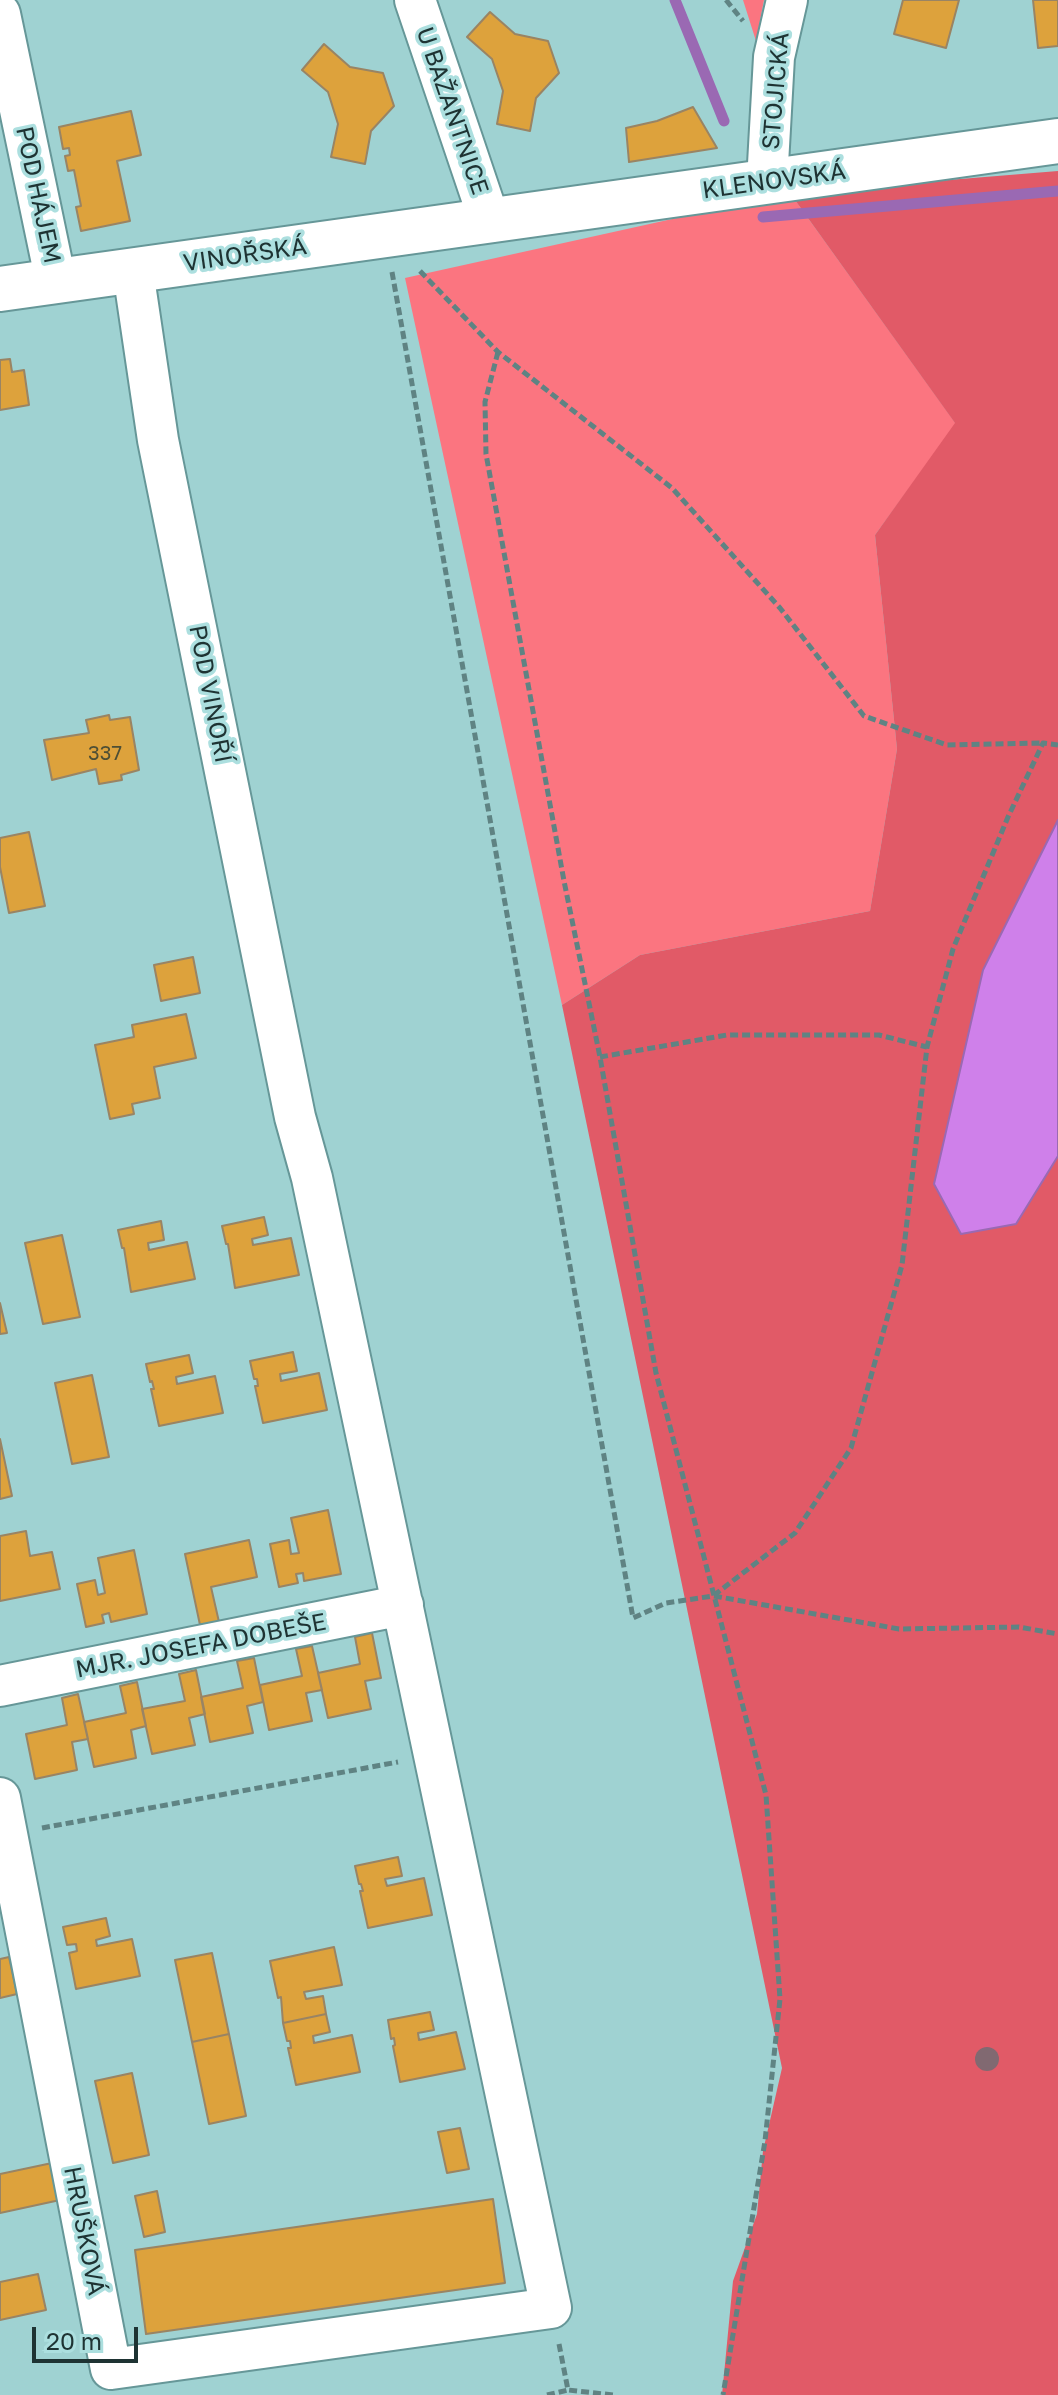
<!DOCTYPE html>
<html>
<head>
<meta charset="utf-8">
<style>
  body { margin:0 }
  #map { position:relative; width:1058px; height:2395px; overflow:hidden; background:#9fd2d2; font-family:"Golos Text",sans-serif }
  canvas { display:block }
  .scale { position:absolute; left:32px; top:2327px; width:106px; height:36px; box-sizing:border-box; border:4px solid #1e3333; border-top:0; padding-left:10px; font-size:24px; line-height:28px; white-space:nowrap; color:#1e3333; -webkit-text-stroke:6px #acdfdf; paint-order:stroke }
</style>
</head>
<body>
<div id="map">
<canvas width="1058" height="2395"></canvas>
<div class="scale">20 m</div>
</div>
<script>
const g = document.querySelector('canvas').getContext('2d');
g.lineJoin = 'round';
function paint(path, color) {
  g.fillStyle = color;
  g.fill(path, 'evenodd');
}
function trace(path, color, width, dash) {
  g.strokeStyle = color;
  g.lineWidth = width;
  g.lineCap = dash ? 'butt' : 'round';
  g.setLineDash(dash || []);
  g.stroke(path);
}
function write(font, color, halo, rows, align = 'center') {
  g.font = font + ' "Golos Text",sans-serif';
  g.lineWidth = 7;
  g.setLineDash([]);
  g.textBaseline = 'middle';
  g.strokeStyle = halo;
  g.fillStyle = color;
  for (const [text, x, y, turn = 0] of rows) {
    g.save();
    g.translate(x, y);
    g.rotate((+turn || 0) * Math.PI / 180);
    g.textAlign = isNaN(turn) ? turn : align;
    if (halo) g.strokeText(text, 0, 0);
    g.fillText(text, 0, 0);
    g.restore();
  }
}
paint(new Path2D(`
  M743 0H764L756 41Z
  M790 193 956 424 875 535 897 749 870 911 640 955 562 1005 405 278Z`), '#fb7580');
paint(new Path2D(`
  M1058 171V820L983 970 961 1233 1016 1224 1058 1156V2395H722L733 2281 757 2214 763 2151 782 2068 562 1005 640 955 870 911 897 749 875 535 955 423 790 193Z`), '#e15a67');
const water = new Path2D(`
  M1058 820V1156L1016 1224 961 1234 934 1184 983 970Z`);
paint(water, '#cf80ea');
trace(water, '#9a69b3', 2);
trace(new Path2D(`
  M675 0 724 121
  M763 217 1058 191`), '#9a69b3', 11);
const building = new Path2D(`
  M903 0H959L946 48 894 34Z
  M1033 0H1058V46L1038 48Z
  M490 12 515 34 548 41 559 73 536 98 530 131 497 124 503 91 492 59 467 37Z
  M324 44 350 67 383 73 394 106 371 131 365 164 331 157 338 124 328 92 302 70Z
  M693 107 717 148 629 162 626 128 657 121Z
  M131 111 141 155 117 161 130 221 81 231 76 207 81 206 74 170 68 171 65 156 70 155 69 148 63 149 59 127Z
  M10 359 12 372 24 370 29 405 0 410V360Z
  M109 715 110 720 130 717 139 770 121 775 122 780 99 784 96 769 52 780 44 740 89 733 86 720Z
  M29 832 45 906 9 913 0 867V838Z
  M193 957 200 993 161 1001 154 965Z
  M186 1014 196 1058 154 1067 160 1098 132 1104 134 1114 110 1119 95 1045 134 1037 132 1025Z
  M264 1217 268 1235 252 1239 253 1245 291 1238 299 1275 235 1288 228 1244H226L222 1226Z
  M161 1221 164 1240 148 1243 149 1250 187 1242 195 1279 131 1292 124 1248H122L118 1230Z
  M62 1235 80 1317 43 1324 25 1243Z
  M0 1303 7 1333 0 1334Z
  M293 1352 297 1371 280 1374 281 1381 319 1373 327 1410 263 1423 255 1386H258L257 1379H254L250 1361Z
  M189 1355 193 1373 176 1377 177 1384 215 1376 223 1413 159 1426 151 1389H154L152 1381 150 1382 146 1364Z
  M92 1375 109 1457 72 1464 55 1383Z
  M0 1439 12 1496 0 1499Z
  M328 1510 341 1574 304 1581 303 1573 296 1574 298 1583 279 1587 270 1544 289 1540 291 1554 299 1553 291 1518Z
  M26 1531 30 1556 52 1552 60 1589 0 1601V1536Z
  M249 1540 257 1577 211 1587 219 1622 200 1625 185 1554Z
  M134 1550 147 1614 111 1622 109 1613 102 1615 104 1623 86 1627 77 1584 95 1580 98 1595 105 1593 98 1558Z
  M372 1633 381 1678 365 1681 371 1709 328 1718 318 1673 360 1664 355 1637Z
  M312 1646 322 1690 306 1693 312 1721 269 1730 260 1685 302 1676 296 1649Z
  M254 1658 263 1702 247 1706 253 1733 210 1742 201 1697 243 1688 237 1661Z
  M196 1670 205 1714 189 1718 195 1745 152 1754 142 1709 185 1701 179 1674Z
  M137 1682 146 1726 131 1730 136 1758 94 1767 84 1722 126 1713 120 1686Z
  M78 1694 88 1739 72 1742 77 1770 35 1779 26 1734 67 1725 62 1698Z
  M398 1857 402 1876 385 1879 387 1886 424 1878 432 1915 368 1928 360 1891H363L361 1884H359L355 1866Z
  M106 1918 110 1936 96 1940 97 1946 132 1939 140 1976 76 1989 69 1953 77 1951 76 1944 67 1945 63 1927Z
  M334 1947 342 1985 304 1992 306 1999 323 1996 326 2014 283 2023 281 1997 278 1998 270 1961Z
  M212 1953 229 2034 192 2042 175 1960Z
  M9 1957 17 1994 0 1998V1959Z
  M430 2012 434 2030 418 2033 419 2040 456 2032 465 2069 400 2082 393 2046 395 2045 394 2038 391 2039 388 2020Z
  M326 2014 330 2032 313 2036 314 2043 352 2035 360 2072 296 2085 288 2048H291L290 2041H287L283 2023Z
  M229 2034 246 2116 209 2124 192 2042Z
  M132 2073 149 2155 113 2163 95 2081Z
  M460 2128 469 2169 447 2173 438 2132Z
  M52 2163 60 2200 0 2213V2174Z
  M157 2191 165 2232 144 2237 135 2196Z
  M493 2199 505 2283 146 2334 135 2250Z
  M38 2274 46 2310 0 2320V2282Z`);
paint(building, '#dda23c');
trace(building, '#998464', 2);
const minor = new Path2D(`
  M415 0 490 222
  M0 14 56 282
  M767 182 774 57 787 0
  M0 1686 403 1605
  M0 1798 111 2369 551 2308 312 1178 295 1117 158 440 133 271`);
const tertiary = new Path2D(`
  M0 289 1058 141`);
trace(minor, '#669798', 44);
trace(tertiary, '#669798', 48);
trace(new Path2D(`
  M726 0 743 21
  M420 271 498 352 672 488 780 608 864 716 947 745 1043 743
  M392 272 633 1618 666 1603 713 1596 795 1533 851 1448 902 1265 927 1047 953 949 1008 817 1043 743 1058 745
  M498 352 485 402 486 454 564 881 600 1057 656 1373 766 1795 780 1999 765 2141 723 2395
  M600 1057 727 1035H879L927 1047
  M714 1596 899 1629 1019 1627 1058 1634
  M42 1828 398 1762
  M559 2344 568 2390 613 2395
  M547 2395 568 2390`), '#5f8383', 5, [8, 4]);
trace(minor, '#fff', 40);
trace(tertiary, '#fff', 44);
g.fillStyle = '#816971';
for (const [x, y] of [
  [987,2059]
]) {
  g.beginPath();
  g.arc(x, y, 12, 0, 2 * Math.PI);
  g.fill();
}
write('20px', '#4e4f35', null, [
  ["337",105,754]
]);
write('24px', '#1e3333', '#acdfdf', [
  ["STOJICKÁ",776,91,-85],
  ["U BAŽANTNICE",452,111,71],
  ["KLENOVSKÁ",774,181,-8],
  ["POD HÁJEM",38,195,78],
  ["VINOŘSKÁ",245,255,-8],
  ["POD VINOŘÍ",210,694,79],
  ["MJR. JOSEFA DOBEŠE",201,1646,-11],
  ["HRUŠKOVÁ",84,2231,79]
]);
</script>
</body>
</html>
